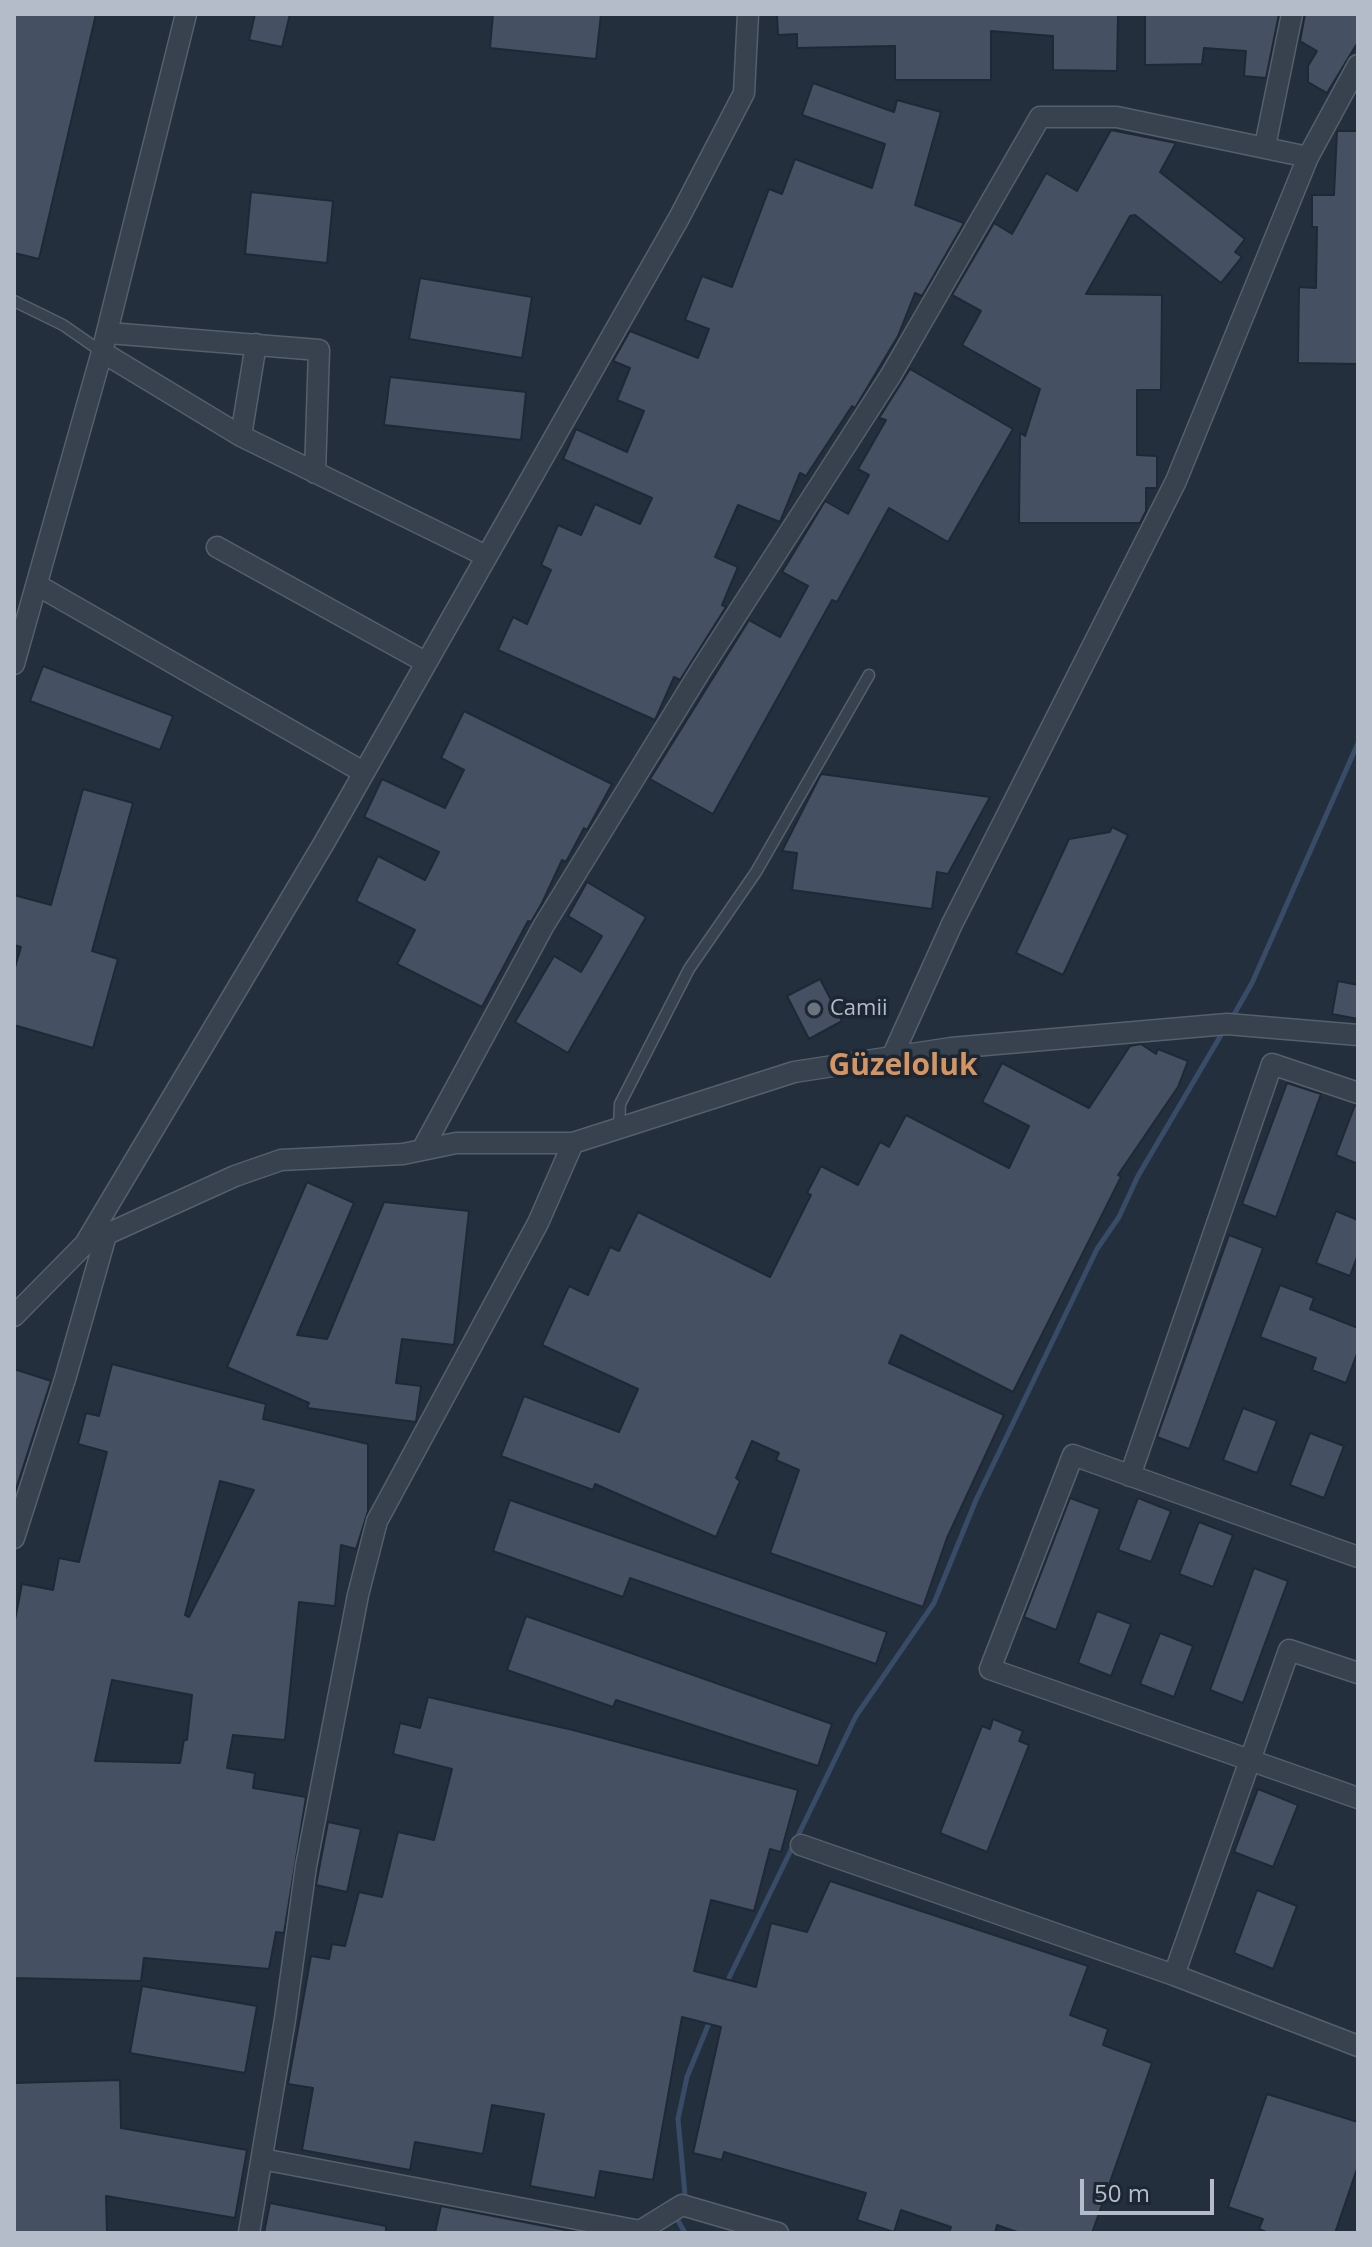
<!DOCTYPE html>
<html>
<head>
<meta charset="utf-8">
<style>
  body { margin:0 }
  #map { position:relative; width:1372px; height:2247px; overflow:hidden; background:#242f3e; font-family:"Open Sans",sans-serif }
  canvas { display:block }
  .frame { position:absolute; inset:0; border:16px solid #b4bcc9; pointer-events:none }
  .scale { position:absolute; left:1080px; top:2179px; width:134px; height:36px; box-sizing:border-box; border:4px solid #b4bcc9; border-top:0; padding-left:10px; font-size:24px; line-height:28px; white-space:nowrap; color:#b4bcc9; -webkit-text-stroke:6px #1d2633; paint-order:stroke }
</style>
</head>
<body>
<div id="map">
<canvas width="1372" height="2247"></canvas>
<div class="frame"></div>
<div class="scale">50 m</div>
</div>
<script>
const g = document.querySelector('canvas').getContext('2d');
g.lineJoin = 'round';
function trace(path, color, width, dash) {
  g.strokeStyle = color;
  g.lineWidth = width;
  g.lineCap = dash ? 'butt' : 'round';
  g.setLineDash(dash || []);
  g.stroke(path);
}
function paint(path, color) {
  g.fillStyle = color;
  g.fill(path, 'evenodd');
}
function write(font, color, halo, rows, align = 'center') {
  g.font = font + ' "Open Sans",sans-serif';
  g.lineWidth = 7;
  g.setLineDash([]);
  g.textBaseline = 'middle';
  g.strokeStyle = halo;
  g.fillStyle = color;
  for (const [text, x, y, turn = 0] of rows) {
    g.save();
    g.translate(x, y);
    g.rotate((+turn || 0) * Math.PI / 180);
    g.textAlign = isNaN(turn) ? turn : align;
    if (halo) g.strokeText(text, 0, 0);
    g.fillText(text, 0, 0);
    g.restore();
  }
}
trace(new Path2D(`
  M1232 1018 1252 983 1358 743
  M726 1984 856 1716 934 1603 976 1500 1097 1249 1119 1217 1138 1176 1224 1030
  M681 2201 685 2195 678 2119 687 2077 711 2018
  M676 2217 685 2233`), '#394c67', 5);
const building = new Path2D(`
  M14 14H96L39 259 14 253Z
  M255 14H290L282 47 249 40Z
  M493 14H601L596 59 490 48Z
  M777 14H1118L1117 71 1053 70V36L991 31V80H895V46L797 48V34L778 35Z
  M1145 14H1279L1266 78 1244 76 1246 51 1204 48 1202 64 1145 65Z
  M1305 14H1358V42L1327 93 1308 82V66L1317 51 1300 41Z
  M813 83 894 112 897 100 941 112 915 205 964 223 922 296 915 293 898 336 855 408 852 406 806 476 800 473 780 522 738 505 715 557 738 567 722 605 726 607 680 680 674 677 655 720 498 650 513 617 527 624 551 570 541 565 558 525 581 535 595 504 640 524 652 498 563 459 576 429 627 452 644 411 617 400 630 368 613 361 630 331 698 358 709 329 685 320 702 276 732 287 769 189 782 194 795 159 872 188 885 144 802 115Z
  M1111 130 1176 143 1160 172 1245 239 1235 252 1242 257 1221 283 1135 215 1130 216 1086 294 1162 295 1161 390H1137V455L1157 456V488H1146V511L1140 523H1019L1020 433 1025 436 1040 389 962 345 981 311 952 295 994 223 1012 234 1046 173 1077 191Z
  M1337 131H1358V364L1298 363 1299 287 1316 288 1317 227H1312V195H1334Z
  M251 192 333 201 327 263 245 254Z
  M420 278 532 297 522 358 409 339Z
  M910 369 1013 429 948 542 889 508 837 602 832 600 713 814 650 779 749 620 780 637 808 586 782 572 825 501 848 514 869 475 858 469 886 420 879 418Z
  M390 377 526 392 521 440 384 425Z
  M43 666 173 716 160 750 30 701Z
  M464 711 612 784 587 830 584 828 566 862 562 860 542 903 531 922 528 921 482 1007 397 964 415 930 356 901 378 856 425 880 439 852 364 817 382 779 445 808 464 770 441 758Z
  M821 774 990 797 948 874 937 872 932 909 792 890 797 853 782 851Z
  M83 789 133 803 92 951 118 959 93 1048 14 1025V971L21 947 14 945V895L51 905Z
  M1112 827 1128 835 1063 975 1016 953 1069 839 1110 832Z
  M587 882 646 917 568 1053 515 1022 554 956 581 972 602 936 568 916Z
  M820 979 842 1021 809 1039 787 996Z
  M1338 981 1358 985V1019L1332 1014Z
  M1141 1044 1156 1054 1158 1049 1188 1061 1178 1087 1118 1175 1121 1177 1013 1392 901 1335 889 1363 1004 1415 947 1538 923 1607 770 1553 799 1470 776 1460 779 1453 752 1441 736 1478 740 1481 716 1537 595 1484 593 1490 501 1456 524 1396 619 1432 638 1389 542 1345 569 1286 588 1295 610 1247 619 1251 638 1212 770 1277 811 1195 807 1193 821 1166 858 1185 880 1142 889 1147 906 1115 1009 1168 1029 1126 982 1102 1002 1063 1089 1108 1130 1046Z
  M1287 1083 1321 1094 1276 1217 1242 1204Z
  M1355 1105 1358 1106V1164L1336 1155Z
  M307 1182 354 1203 297 1335 327 1339 384 1202 469 1211 454 1345 402 1339 396 1383 421 1386 416 1422 307 1408 309 1403 227 1367Z
  M1336 1211 1358 1220V1254L1350 1276 1316 1263Z
  M1229 1235 1263 1248 1189 1449 1157 1437Z
  M1280 1285 1314 1298 1310 1309 1358 1328V1351L1346 1383 1312 1370 1316 1358 1260 1337Z
  M112 1364 266 1404 263 1419 368 1444V1511L356 1549 341 1545 335 1606 299 1602 285 1740 233 1735 227 1768 255 1773 253 1788 306 1797 284 1933 276 1932 269 1969 144 1958 141 1981 14 1978V1625L22 1584 53 1590 59 1558 79 1562 107 1452 78 1444 86 1413 99 1416ZM220 1481 254 1490 189 1617 185 1615ZM112 1680 192 1695 187 1740H184L180 1763 95 1761Z
  M14 1369 51 1381 16 1489H14Z
  M1243 1408 1277 1421 1257 1473 1223 1460Z
  M1310 1433 1344 1446 1324 1498 1290 1485Z
  M1070 1498 1100 1509 1056 1630 1024 1617Z
  M1138 1498 1171 1511 1151 1562 1118 1550Z
  M510 1500 887 1632 876 1664 630 1578 623 1597 493 1551Z
  M1199 1522 1233 1535 1213 1587 1179 1574Z
  M1254 1568 1288 1581 1243 1703 1210 1690Z
  M1097 1611 1131 1624 1111 1676 1078 1663Z
  M526 1616 832 1724 818 1766 616 1700 613 1707 507 1670Z
  M1160 1633 1193 1646 1174 1697 1140 1684Z
  M428 1697 573 1730 798 1790 781 1852 770 1849 754 1911 711 1900 694 1971 756 1987 771 1923 807 1932 830 1881 1088 1966 1070 2015 1108 2029 1103 2045 1152 2063 1092 2233H1020L997 2225 995 2233H949L951 2227 901 2210 894 2232 857 2220 866 2193 724 2152 722 2160 693 2153 721 2027 682 2017 653 2180 600 2171 595 2198 530 2186 544 2114 492 2105 483 2154 415 2142 410 2170 302 2150 313 2088 288 2084 311 1956 329 1959 332 1944 345 1946 359 1892 382 1897 398 1832 434 1840 452 1769 393 1754 400 1723 420 1728Z
  M993 1719 1023 1731 1019 1741 1029 1745 987 1852 940 1833 982 1726 990 1729Z
  M1258 1789 1298 1805 1273 1867 1234 1852Z
  M328 1822 361 1829 347 1892 316 1885Z
  M1257 1890 1297 1906 1273 1969 1234 1953Z
  M142 1986 257 2006 245 2073 130 2053Z
  M120 2080 121 2128 247 2150 235 2218 106 2196 107 2233H14V2083Z
  M1267 2094 1358 2122V2166L1335 2233H1269L1259 2229 1263 2219 1228 2207Z
  M270 2203 386 2226V2233H264Z
  M441 2206 581 2233H435Z`);
paint(building, '#455162');
trace(building, '#1f2835', 2);
const lane = new Path2D(`
  M14 301 63 325 102 352
  M619 1127 620 1104 689 969 756 872 869 675`);
const street = new Path2D(`
  M1265 146 1292 14
  M109 333 319 350 315 473
  M102 352 186 14
  M241 436 256 344
  M217 547 425 662
  M37 585 363 772
  M14 664 102 352 241 436 486 556
  M892 1057 952 924 1176 481 1308 157
  M422 1150 544 925 701 670 891 375 1040 117H1117L1308 157 1358 65
  M85 1244 324 843 679 218 744 93 748 14
  M14 1316 85 1244 235 1176 281 1160 403 1154 456 1143H573L794 1072 951 1048 1227 1024 1358 1035
  M1130 1476 1272 1064 1358 1093
  M14 1538 65 1379 106 1235
  M1358 1557 1073 1455 990 1669 1358 1798
  M801 1845 1174 1975 1358 2046
  M1174 1975 1289 1650 1358 1673
  M262 2159 640 2231 682 2205 778 2233
  M249 2233 285 2019 306 1866 358 1595 377 1521 538 1223 573 1143`);
trace(lane, '#565f6c', 13);
trace(street, '#565f6c', 23);
trace(lane, '#38414e', 10);
trace(street, '#38414e', 20);
for (const [x, y, r, color] of [
  [814,1009,8,"#6b7280"]
]) {
  const dot = new Path2D();
  dot.arc(x, y, r, 0, 2 * Math.PI);
  g.fillStyle = color;
  g.fill(dot);
  trace(dot, '#1d2633', 3);
}
write('22px', '#b4bcc9', '#1d2633', [
  ["Camii",830,1009]
], 'left');
write('bold 30px', '#d59563', '#1d2633', [
  ["Güzeloluk",903,1066]
]);
</script>
</body>
</html>
